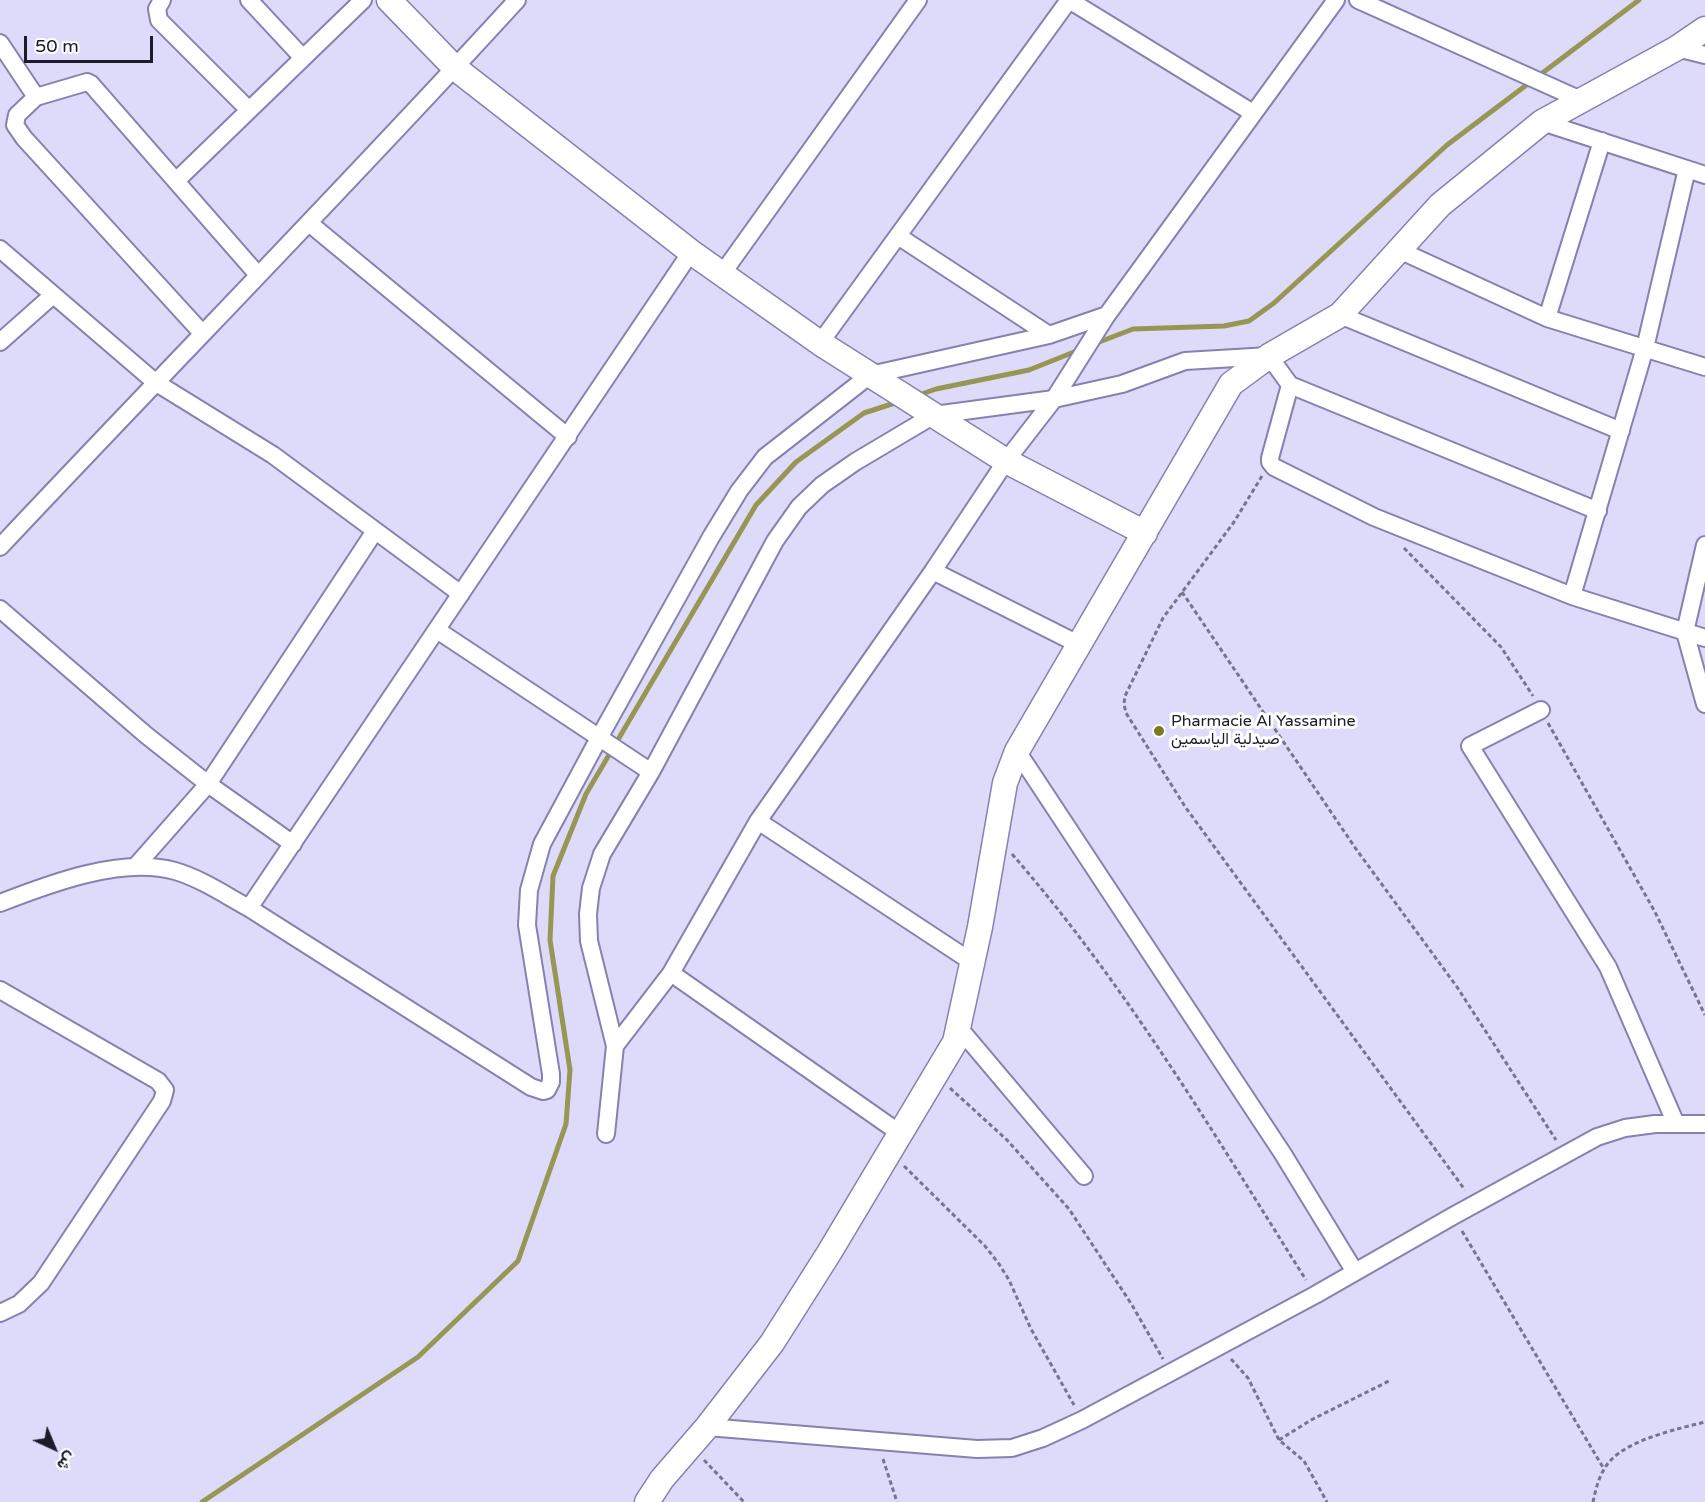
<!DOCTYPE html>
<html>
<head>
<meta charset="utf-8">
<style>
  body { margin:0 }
  #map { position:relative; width:1705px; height:1502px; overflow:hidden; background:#dddbf9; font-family:"Varela Round",Vazirmatn,sans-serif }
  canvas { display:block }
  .north { position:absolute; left:24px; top:1418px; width:60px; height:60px; -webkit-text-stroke:4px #fff; paint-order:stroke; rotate:136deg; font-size:16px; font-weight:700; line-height:24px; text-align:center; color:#1c1a2b }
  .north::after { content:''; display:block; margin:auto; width:21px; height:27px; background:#1c1a2b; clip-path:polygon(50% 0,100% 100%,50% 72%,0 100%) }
  .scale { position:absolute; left:24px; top:36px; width:129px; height:27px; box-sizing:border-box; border:3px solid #1c1a2b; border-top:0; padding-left:8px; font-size:18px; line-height:21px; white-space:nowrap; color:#1c1a2b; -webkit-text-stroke:4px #fff; paint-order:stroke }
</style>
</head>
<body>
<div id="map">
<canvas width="1705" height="1502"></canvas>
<div class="north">ش</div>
<div class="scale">50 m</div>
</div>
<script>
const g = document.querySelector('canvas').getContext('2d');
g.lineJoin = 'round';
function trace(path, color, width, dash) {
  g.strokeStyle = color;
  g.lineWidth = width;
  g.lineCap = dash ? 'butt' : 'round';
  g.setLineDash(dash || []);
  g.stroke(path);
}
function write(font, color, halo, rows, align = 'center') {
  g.font = font + ' "Varela Round",Vazirmatn,sans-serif';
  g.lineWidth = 6;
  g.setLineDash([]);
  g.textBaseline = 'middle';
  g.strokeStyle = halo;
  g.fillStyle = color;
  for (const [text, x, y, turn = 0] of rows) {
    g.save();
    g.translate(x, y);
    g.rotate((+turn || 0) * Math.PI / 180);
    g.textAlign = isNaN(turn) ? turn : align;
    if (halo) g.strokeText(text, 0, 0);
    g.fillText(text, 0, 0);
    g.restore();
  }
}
trace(new Path2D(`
  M1094 344 1133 329 1224 326 1249 321 1274 303 1447 145 1639 0
  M916 396 936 389 1029 370 1079 350
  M202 1502 418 1357 518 1261 566 1124 570 1070 550 940 553 876 586 794 756 505 796 462 864 413 898 402`), '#969754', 5);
const street = new Path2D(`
  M162 0 157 9 159 20 249 110
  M249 0 303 58
  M1069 0 1253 113
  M1358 0 1581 100
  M0 43 36 97 87 82 91 84 258 275
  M1677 48 1705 55
  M36 97 17 115 15 125 24 138 202 333
  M1542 122 1705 175
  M176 181 363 0
  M309 223 568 437
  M898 236 1049 335
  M0 249 155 382 273 455 461 594
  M1399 250 1547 318 1705 367
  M722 274 918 0
  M1340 315 1621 431
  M1547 318 1602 141
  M0 342 53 295
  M820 343 1069 0
  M1290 385 1598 511
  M1705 545 1685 632 1705 704
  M0 547C172 364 348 185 517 0
  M933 571 1078 644
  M1572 596 1645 348 1687 169
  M0 609 146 735 208 784 293 844
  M437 630 651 772
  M1541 710 1470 746 1608 967 1676 1124
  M1017 751 1283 1154 1355 1272
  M758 821 972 962
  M135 867 208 784 375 531
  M0 903C49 884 122 856 175 871 202 879 225 895 249 908L531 1087 543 1091 547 1090 551 1082V1074L527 925 529 890 542 844 599 738 711 537 739 491 765 457 870 375 1049 335 1107 315
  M249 908 691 252
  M671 973 901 1134
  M0 990 158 1081 165 1090 162 1101 41 1283 19 1304 0 1313
  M959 1028 1084 1176
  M615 1046 671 973 758 821 933 571 1006 461 1054 399 1107 315 1336 0
  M606 1134 615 1046 589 941 588 914 591 888 602 854 651 772 775 541 799 507 822 485 855 462 934 415 1054 399 1122 384 1185 361 1269 356 1290 385 1270 458V462L1274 467 1374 517 1572 596 1705 638
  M707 1427 977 1449 1012 1448 1043 1438 1082 1420 1315 1295 1453 1216 1597 1137 1625 1128 1655 1124H1705`);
const secondary = new Path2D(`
  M389 0 455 68 691 252 820 343 1006 461 1145 533
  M647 1502 662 1479 707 1427 772 1343 829 1253 955 1042 980 927 1005 783 1017 751 1231 384 1269 356 1340 315 1440 205 1542 122 1677 48 1705 29`);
trace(street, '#8681ae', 20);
trace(secondary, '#8681ae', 27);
trace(new Path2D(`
  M1262 476 1234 522 1163 618 1125 696 1124 704 1126 713 1186 808 1465 1190
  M1404 548 1501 647 1533 696
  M1182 592 1356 849 1457 987 1556 1140
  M1548 723 1655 912 1705 1015
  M1012 854C1126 985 1214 1134 1306 1280
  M950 1088 1007 1140 1069 1209 1132 1305 1163 1359
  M904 1166 985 1246 999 1264 1009 1280 1031 1329 1074 1405
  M1462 1231 1604 1469
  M1231 1359 1248 1378 1279 1440 1304 1461 1327 1502
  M1279 1440 1311 1420 1391 1380
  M883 1459 897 1502
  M704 1460 744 1502
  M1593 1502C1596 1488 1600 1471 1611 1460 1631 1439 1677 1429 1705 1422`), '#77758c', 3, [4.5, 3]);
trace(street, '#fff', 16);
trace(secondary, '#fff', 24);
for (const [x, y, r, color] of [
  [1159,731,6,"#7a7a21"]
]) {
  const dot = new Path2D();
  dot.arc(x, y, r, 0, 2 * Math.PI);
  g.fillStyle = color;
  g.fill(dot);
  trace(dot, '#fff', 2);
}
write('16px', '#1c1a2b', '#fff', [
  ["Pharmacie Al Yassamine",1171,722],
  ["صيدلية الياسمين",1171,740]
], 'left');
</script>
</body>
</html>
